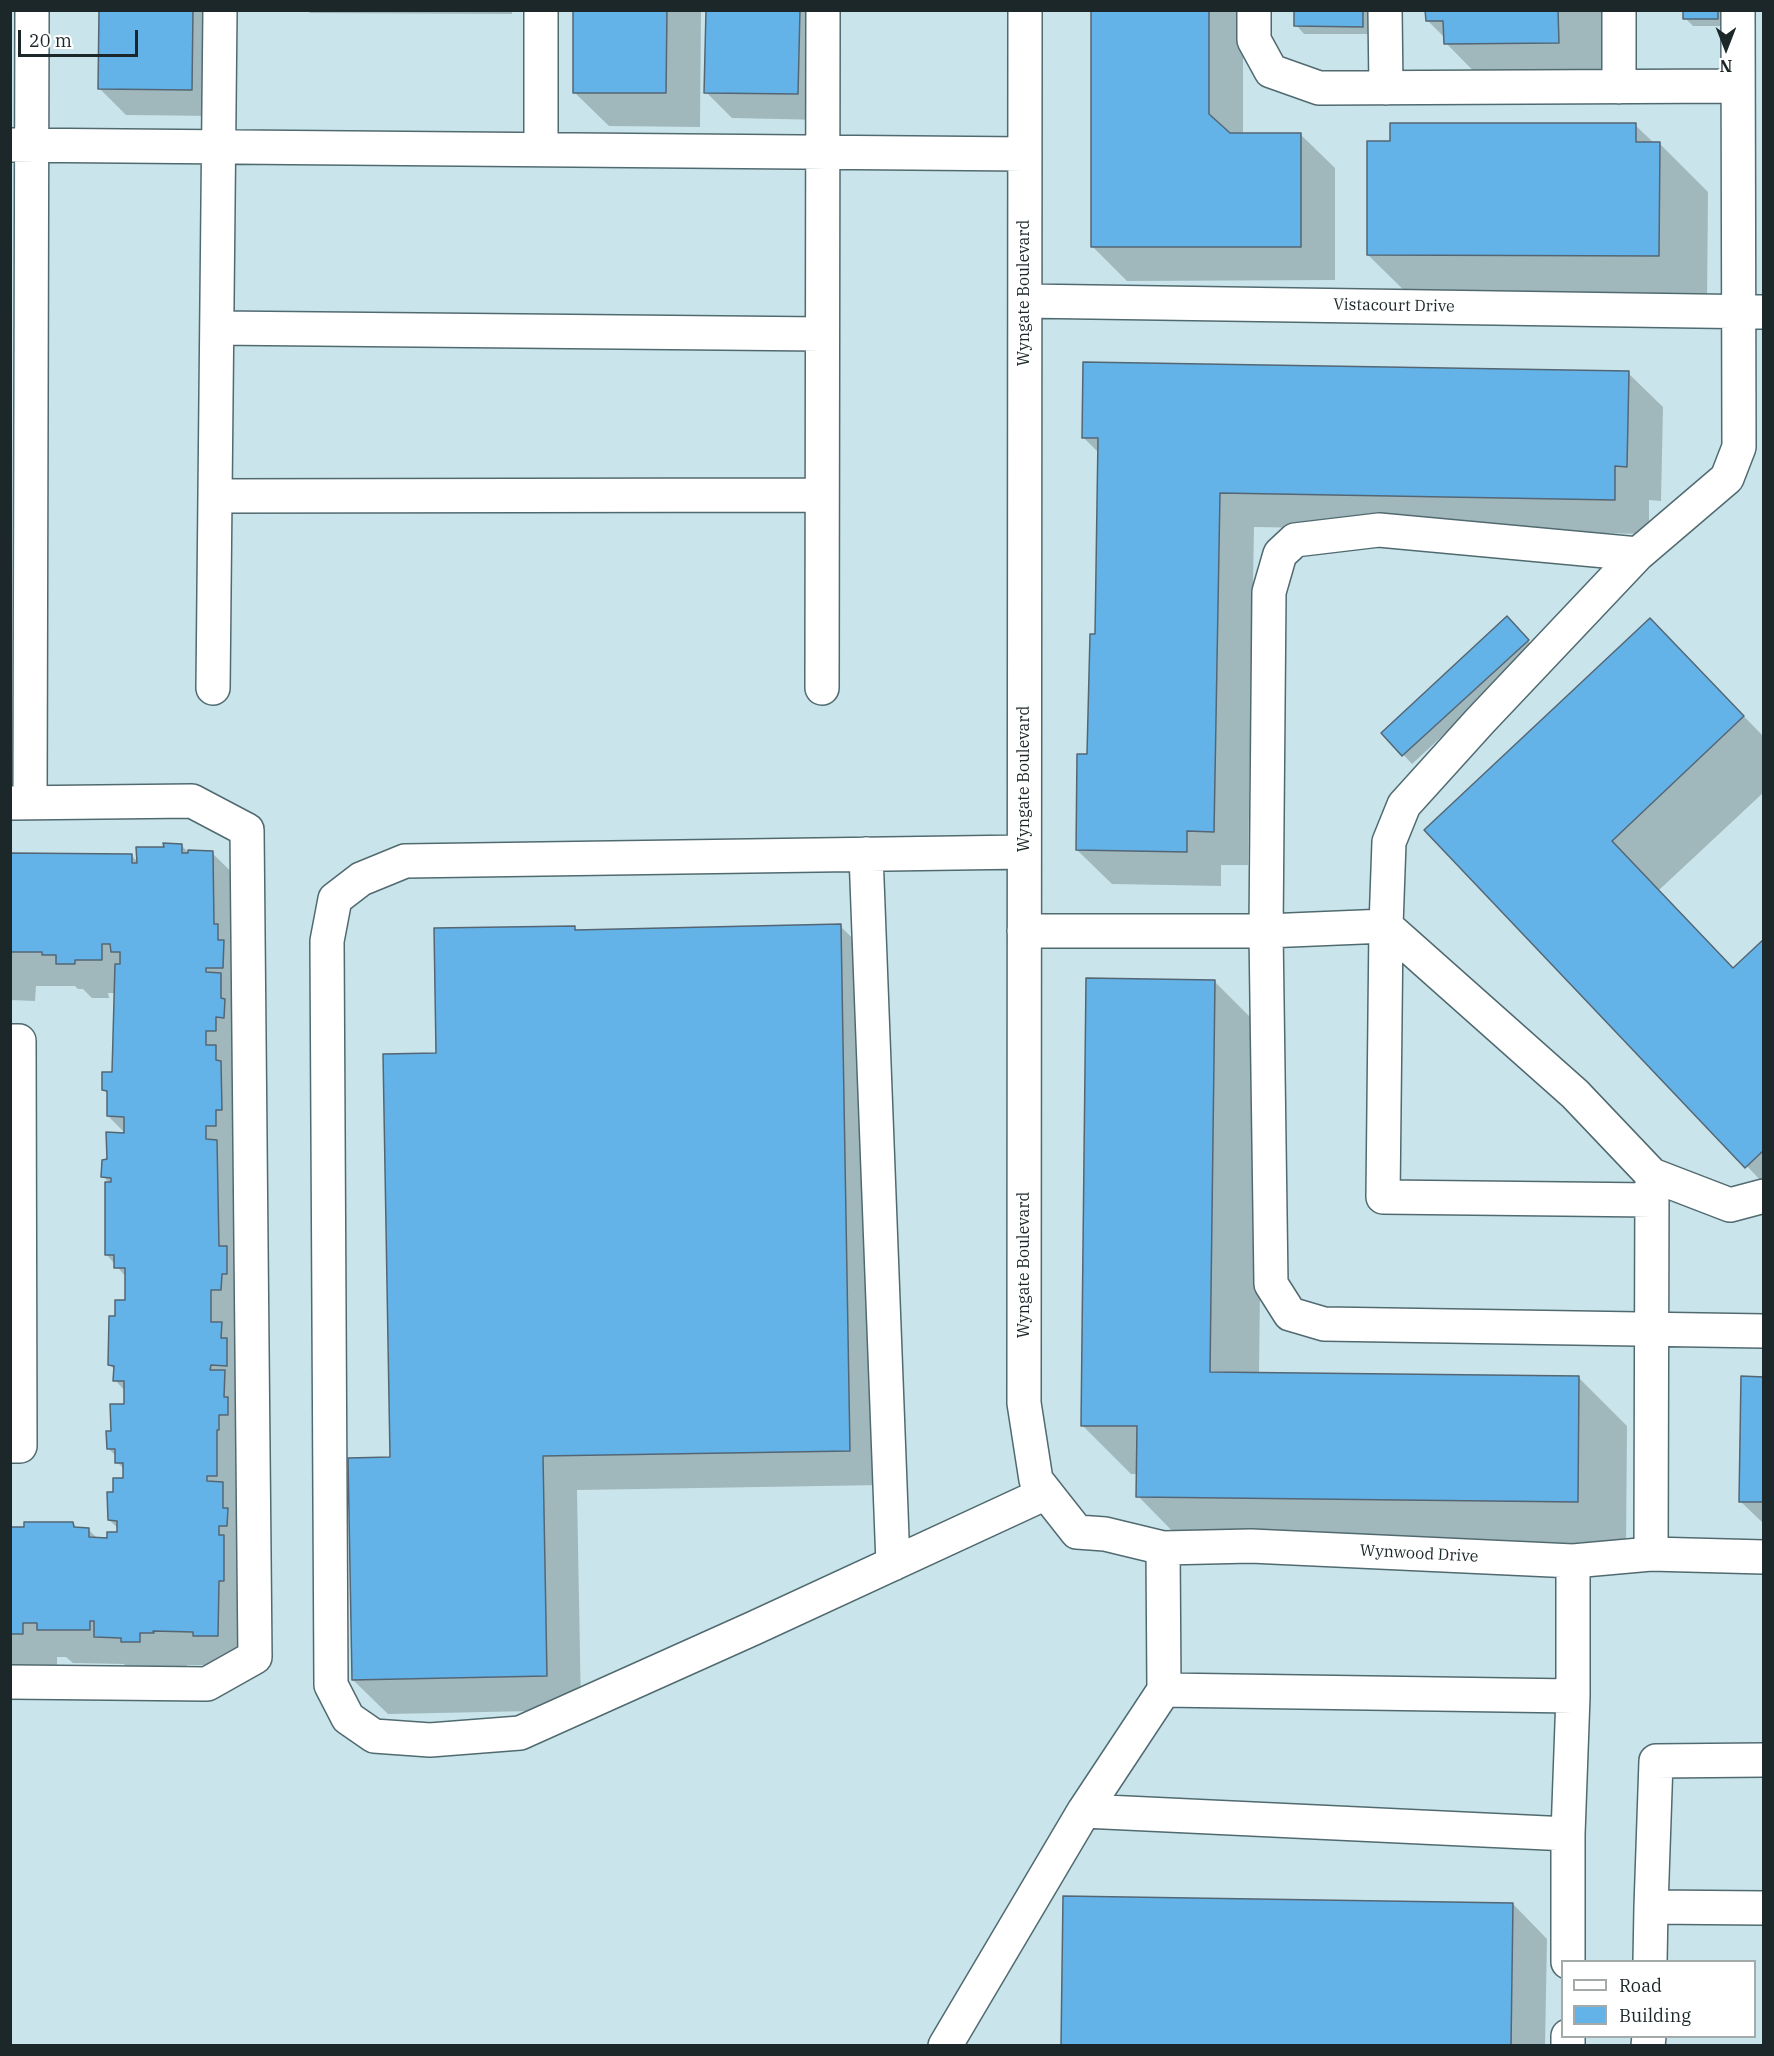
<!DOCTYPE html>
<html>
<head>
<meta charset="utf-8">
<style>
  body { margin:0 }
  #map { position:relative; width:1774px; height:2056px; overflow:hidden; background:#c9e5eb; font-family:"IBM Plex Serif",serif }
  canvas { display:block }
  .frame { position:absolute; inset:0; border:12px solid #1c2729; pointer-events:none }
  .legend { position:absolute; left:1561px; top:1960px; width:195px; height:78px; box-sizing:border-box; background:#fff; border:2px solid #a4a9a9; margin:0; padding:8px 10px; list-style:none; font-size:18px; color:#1c2729 }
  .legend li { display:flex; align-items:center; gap:12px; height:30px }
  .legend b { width:30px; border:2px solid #a4a9a9 }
  .north { position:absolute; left:1696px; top:18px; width:60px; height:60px; -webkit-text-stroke:4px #fff; paint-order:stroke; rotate:180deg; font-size:16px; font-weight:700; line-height:24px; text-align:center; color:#1c2729 }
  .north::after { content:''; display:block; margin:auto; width:21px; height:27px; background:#1c2729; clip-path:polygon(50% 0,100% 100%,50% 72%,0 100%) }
  .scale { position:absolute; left:18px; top:30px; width:120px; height:27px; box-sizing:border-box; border:3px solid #1c2729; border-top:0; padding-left:8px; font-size:18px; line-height:21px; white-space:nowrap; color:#1c2729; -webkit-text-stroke:4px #fff; paint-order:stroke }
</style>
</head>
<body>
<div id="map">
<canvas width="1774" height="2056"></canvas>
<div class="frame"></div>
<ul class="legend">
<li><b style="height:8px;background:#fff"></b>Road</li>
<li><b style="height:16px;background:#63b3e8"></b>Building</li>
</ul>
<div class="north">N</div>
<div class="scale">20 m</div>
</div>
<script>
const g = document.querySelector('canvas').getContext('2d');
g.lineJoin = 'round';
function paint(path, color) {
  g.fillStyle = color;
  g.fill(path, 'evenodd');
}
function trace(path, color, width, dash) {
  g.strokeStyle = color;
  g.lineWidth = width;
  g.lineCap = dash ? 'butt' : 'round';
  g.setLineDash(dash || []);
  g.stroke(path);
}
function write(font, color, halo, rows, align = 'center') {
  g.font = font + ' "IBM Plex Serif",serif';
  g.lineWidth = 4.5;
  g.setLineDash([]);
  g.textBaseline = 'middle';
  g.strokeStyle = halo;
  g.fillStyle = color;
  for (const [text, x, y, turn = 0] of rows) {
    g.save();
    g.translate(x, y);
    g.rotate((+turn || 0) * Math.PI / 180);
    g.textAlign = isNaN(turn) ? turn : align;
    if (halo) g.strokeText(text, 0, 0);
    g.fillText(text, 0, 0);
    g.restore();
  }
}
paint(new Path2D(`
  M101 10H219L218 116 126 115 100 89Z
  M307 10H512V14L310 13Z
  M575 10H701L700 127 609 126 574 92Z
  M707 10H826L824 120 732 118 706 92Z
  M1092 10H1243V134H1300L1335 168V280L1127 281 1093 247Z
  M1296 10H1371V34H1304L1296 25Z
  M1427 10H1606L1607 91 1494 92 1446 43 1445 38 1427 20Z
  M1685 10H1725V26H1693L1685 18Z
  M1635 125 1654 143H1659L1708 192 1707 304 1417 303 1368 255Z
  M1628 373 1663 407 1661 501 1649 500V534L1254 527 1248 865H1221V886L1112 884 1077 850 1089 756 1097 636 1099 453 1083 437Z
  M1507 619 1536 649 1412 764 1383 733Z
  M1650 620 1764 737V792L1659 890 1734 969 1764 941V1184L1427 830Z
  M181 845 188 852 212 853 247 887 252 1670 225 1665H187V1667H174V1675L130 1671 124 1664 73 1663 66 1657H57V1667L10 1672V1528L73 1523 78 1529H88L98 1539H109L119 1534V1529L109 1520 114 1494 125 1479V1470L117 1462V1457L108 1448 112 1432 125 1406V1391L115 1380V1370L109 1364 117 1317 127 1301V1278L106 1254 110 1184 103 1176 108 1160 127 1135 108 1116V1094L104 1090 114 1074 116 993H108L109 998H92L83 989H78L75 986H36L35 1001 10 1000V855H131L138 862 165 849Z
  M840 926 875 960 884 1485 577 1490 581 1710 388 1714 353 1680 392 1458 438 1054 574 928 577 931Z
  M1214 981 1263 1030 1259 1374 1579 1378 1627 1426 1626 1550 1186 1545 1138 1496V1474H1131L1082 1425Z
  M1764 1378V1524L1740 1501Z
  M1513 1904 1547 1939 1545 2046H1062Z`), '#0003');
const building = new Path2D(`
  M99 10H193L192 90 98 89Z
  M573 10H667L666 93H573Z
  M706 10H800L798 94 704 93Z
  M1091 10H1209V114L1230 133H1301V247H1091Z
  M1294 10H1363V27L1294 26Z
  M1425 10H1558L1559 43 1444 44 1443 21H1426Z
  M1683 10H1718V19H1683Z
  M1390 123H1636V142H1660L1659 256 1367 255V141H1390Z
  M1083 362 1629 371 1627 467 1615 466V500L1220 493 1214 832 1187 831V852L1076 850 1077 754H1087L1090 634H1095L1098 438H1082Z
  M1507 616 1529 640 1402 756 1381 733Z
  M1650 618 1744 716 1612 841 1733 968 1764 939V1150L1745 1168 1424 830Z
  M163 843 182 844V853H188V850L213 851 214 924H218V940H224L223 968H206V972L221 973V998L225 999 224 1018 216 1017V1031H206V1045H216V1060L221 1061 222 1110H216V1126H206V1139L217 1140 219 1246H227V1274H222L221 1290H211V1322H222L221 1338H227V1366L211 1365 210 1370H225L224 1397H228V1415H219V1430H217V1476H207V1481L223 1482V1508H228L227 1526H219V1535H224V1581H219L218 1636H193V1632L153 1631 154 1633H140V1642H121V1638L94 1637V1621H90V1630H37V1623H23V1634H10V1527H24V1522H73L74 1527 89 1528V1537L107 1538V1532H117V1521L108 1520 107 1492H113V1478H123V1463H115V1449H107L106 1431H111L110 1404H124V1381H113L114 1366 108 1365 109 1316H115V1300H125V1268H114V1255H105V1182H111V1178L101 1177 102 1160 107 1159 106 1132 124 1133V1117L107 1116V1091L102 1090V1072H112L115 964H120V952H111L110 944H102V960H75V964H56V955H42V952H10V853L132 854V863H137L136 847H164Z
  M841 924 850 1451 543 1456 547 1676 352 1680 348 1458 390 1457 383 1054 436 1053 434 928 575 926V930Z
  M1086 978 1215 980 1210 1372 1579 1376 1578 1502 1136 1497 1137 1426H1081Z
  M1741 1376 1764 1377V1502H1739Z
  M1063 1896 1513 1903 1511 2046H1061Z`);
paint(building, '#63b3e8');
trace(building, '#546674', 1.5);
const minor = new Path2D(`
  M541 10V149
  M1025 10 1024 1403 1036 1480 1077 1532 1105 1534 1163 1548 1251 1546 1573 1561 1651 1554 1764 1557
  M1254 10V40L1271 71 1319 88 1738 86
  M1385 10 1386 88
  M1619 10V87
  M10 145 1025 154
  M1025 301 1764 312
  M217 328 822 334
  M215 496 822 495
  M1638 554 1480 721 1404 805 1389 842 1386 926 1266 931 1269 592 1280 554 1295 540 1379 530 1638 554 1727 478 1739 447 1738 10
  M213 688 220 10
  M822 688 823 10
  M30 802 32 10
  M10 803 192 801 247 830 255 1657 207 1684 10 1682
  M1024 852 405 861 361 879 335 899 327 941 331 1685 348 1718 374 1736 430 1740 520 1733 754 1628 1046 1493
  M866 854 893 1564
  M1386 926 1383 1197 1652 1200
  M1386 926 1575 1094 1652 1175
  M1024 931H1266L1271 1284 1290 1314 1324 1324 1764 1331
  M10 1041H19L20 1446H10
  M1651 1554 1652 1175 1730 1205 1764 1196
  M1164 1690 1573 1696
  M1084 1811 1568 1834
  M1651 1907 1656 1761 1764 1760
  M1568 1962V1834L1573 1696V1561
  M1650 1962 1651 1907 1764 1908
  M1568 2036V2046
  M945 2046 1084 1811 1164 1690 1163 1548
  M1648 2046 1649 2036`);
trace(minor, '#516a70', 36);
trace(minor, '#fff', 33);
write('16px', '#1c2729', '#fff', [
  ["Wyngate Boulevard",1024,293,-90],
  ["Vistacourt Drive",1394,306,1],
  ["Wyngate Boulevard",1024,779,-90],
  ["Wyngate Boulevard",1024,1265,-90],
  ["Wynwood Drive",1419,1554,3]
]);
</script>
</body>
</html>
